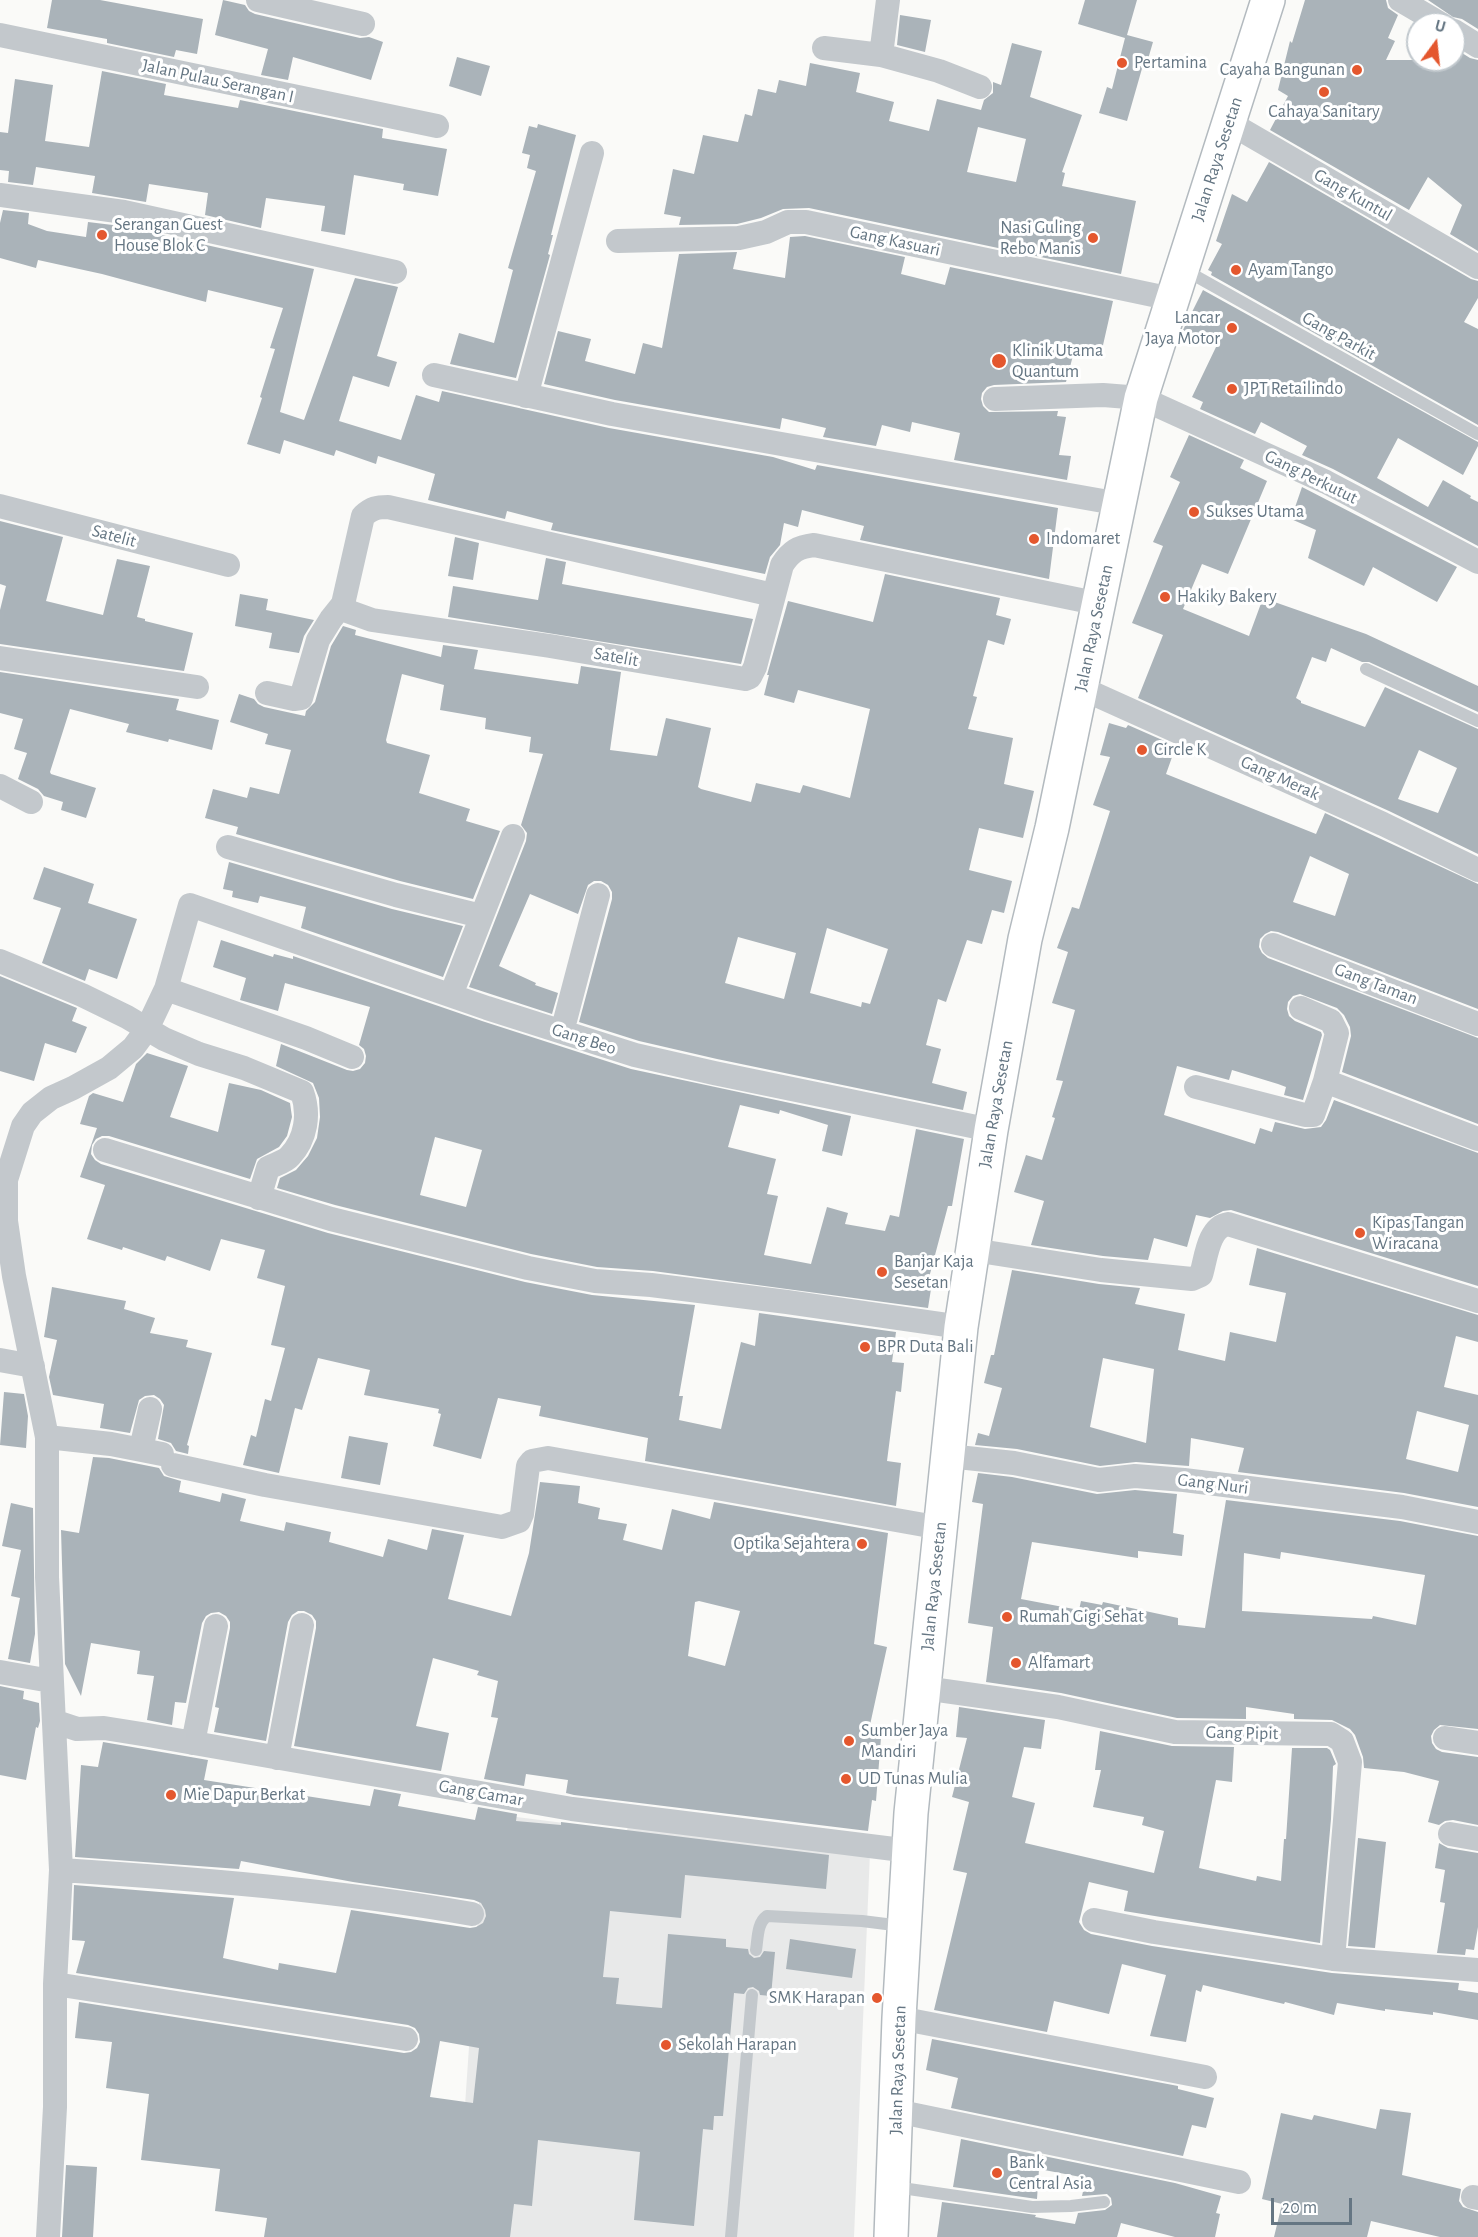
<!DOCTYPE html>
<html>
<head>
<meta charset="utf-8">
<style>
  body { margin:0 }
  #map { position:relative; width:1478px; height:2237px; overflow:hidden; background:#fafaf8; font-family:"Alegreya Sans",sans-serif }
  canvas { display:block }
  .north { position:absolute; left:1406px; top:12px; width:60px; height:60px; box-sizing:border-box; background:#fff; border:2px solid #c1c8cd; border-radius:50%; rotate:15deg; font-size:16px; font-weight:700; line-height:24px; text-align:center; color:#657683 }
  .north::after { content:''; display:block; margin:auto; width:21px; height:27px; background:#e4572e; clip-path:polygon(50% 0,100% 100%,50% 72%,0 100%) }
  .scale { position:absolute; left:1271px; top:2198px; width:81px; height:27px; box-sizing:border-box; border:3px solid #657683; border-top:0; padding-left:8px; font-size:18px; line-height:21px; white-space:nowrap; color:#657683; -webkit-text-stroke:4px #fff; paint-order:stroke }
</style>
</head>
<body>
<div id="map">
<canvas width="1478" height="2237"></canvas>
<div class="north">U</div>
<div class="scale">20 m</div>
</div>
<script>
const g = document.querySelector('canvas').getContext('2d');
g.lineJoin = 'round';
function paint(path, color) {
  g.fillStyle = color;
  g.fill(path, 'evenodd');
}
function trace(path, color, width, dash) {
  g.strokeStyle = color;
  g.lineWidth = width;
  g.lineCap = dash ? 'butt' : 'round';
  g.setLineDash(dash || []);
  g.stroke(path);
}
function write(font, color, halo, rows, align = 'center') {
  g.font = font + ' "Alegreya Sans",sans-serif';
  g.lineWidth = 6;
  g.setLineDash([]);
  g.textBaseline = 'middle';
  g.strokeStyle = halo;
  g.fillStyle = color;
  for (const [text, x, y, turn = 0] of rows) {
    g.save();
    g.translate(x, y);
    g.rotate((+turn || 0) * Math.PI / 180);
    g.textAlign = isNaN(turn) ? turn : align;
    if (halo) g.strokeText(text, 0, 0);
    g.fillText(text, 0, 0);
    g.restore();
  }
}
paint(new Path2D(`
  M485 1813 627 1831 628 1824 870 1852 854 2237H456Z`), '#e8e9e9');
paint(new Path2D(`
  M52 0H100L203 19 197 54 176 50 174 57 107 43V39L47 28Z
  M223 0 245 5 249 11 255 14 360 38 369 37 383 42 371 80 293 57 288 80 261 75 268 49 215 35Z
  M1085 0H1137L1127 35 1153 42 1146 66 1143 65 1127 121 1099 113 1107 87 1112 89 1125 38 1078 24Z
  M1305 0H1386L1388 8 1398 15 1388 38 1395 41 1386 60H1454V48L1470 58 1478 60V251L1450 234 1462 205 1428 177 1409 210 1270 130 1288 96 1278 90 1290 41 1292 43Z
  M1428 0H1478V29L1462 19 1453 17Z
  M900 15 931 20 925 52 897 45Z
  M1012 43 1042 51 1030 97 1082 115 1062 172 1065 173 1062 186 1136 201 1121 274 809 208 783 209 761 218 737 224 679 225 681 217 664 214 673 169 694 174 703 135 738 142 745 114 752 116 758 89 776 93 779 80 806 86 810 63 860 73 856 92 894 102 889 121 929 131 937 99 981 110 984 100 993 93V82L1001 85ZM978 127 1026 139 1016 182 967 172Z
  M457 57 490 66 481 96 449 86Z
  M102 71 166 84 164 95 238 108 240 100 383 129 382 138 447 149 438 196 403 190 404 184 354 175 345 235 321 231 325 206 266 198 261 228 205 215 208 193 149 184 146 202 92 193 95 176 36 167 33 185 8 182 9 171 0 170V132L8 133 15 79 53 85 45 141 89 147Z
  M538 124 576 135 551 235H553L548 254 550 255 516 378 450 364 459 333 494 343 513 270 508 268 536 171 527 168 530 155 522 153 529 126 537 128Z
  M1269 162 1471 279 1478 281V298L1464 322 1478 329V425L1211 275 1212 272 1208 270 1222 244 1216 241 1232 194 1247 202Z
  M3 210 29 213 28 224 47 231 86 237 88 222 121 226 314 269 280 412 304 420 355 278 394 286 398 287 377 356 397 362 389 387 353 376 339 421 401 440 416 395 439 402 442 391 609 428 773 457 815 470 817 465 1058 508 1049 579 860 540 864 526 802 510 798 527 784 523 780 545 770 557 765 574 551 530 553 523 507 511 505 519 428 500 435 474 378 456 376 464 336 450 334 456 284 440 280 454 247 444 262 398 260 397 275 349 270 348 283 308 208 290 206 302 102 274 38 260 36 268 0 258V223Z
  M805 236 905 257 901 274 945 285 950 267 1113 301 1101 354 1075 348 1066 382 994 385 987 387 982 393 981 399 983 406 989 412 1058 411 1057 416 1066 417 1059 455 1071 456 1067 480 954 460 960 433 912 422 910 432 882 425 876 446 823 437 826 428 782 418 780 429 615 400 544 384 558 331 591 339 585 361 635 374 643 343 662 348 679 254 737 252 733 269 785 278 790 237Z
  M1203 290 1478 442V446L1463 475 1398 438 1377 478 1428 507 1443 480 1471 496 1470 498 1478 502V546L1333 469 1302 455 1307 446 1261 422 1255 434 1200 409 1203 402 1192 397 1216 347 1183 330Z
  M1189 435 1244 460 1240 468 1267 481 1228 574 1202 564 1183 609 1249 636 1263 598 1366 634 1478 686V712L1369 662H1362L1331 648 1326 662 1312 657 1296 698 1301 701V703L1365 727 1385 687 1478 729V854L1389 811 1138 698 1163 635 1132 623 1163 546 1153 542 1180 482 1170 477ZM1419 750 1457 768 1438 813 1398 799Z
  M1302 487 1457 567 1437 602 1373 567 1364 586 1308 558 1316 530 1291 519Z
  M0 521 63 537 46 601 103 615 117 559 150 566 137 617 145 619V621L193 633 184 671 0 644V610L6 586 0 584Z
  M455 537 479 543 473 580 448 576Z
  M546 558 566 562 562 584 753 619 741 664 448 617 453 586 538 600Z
  M885 574 1000 598 996 615 1011 619 1004 645 988 640 973 696 977 697 968 729 1013 738 1004 784 1034 791 1023 838 979 828 969 870 1012 881 1004 913 992 910 982 944 967 940 946 1002 938 999 926 1045 941 1049 932 1083 967 1092 963 1110 717 1059 639 1041 579 1022 612 899V892L608 885 601 881H594L588 885 578 914 530 894 499 966 536 983 535 985 558 993 552 1014 469 987 526 841 527 833 521 825 543 754 529 752 531 737 485 729 486 718 440 710 444 685 402 674 386 740 387 743 430 755 419 793 470 809 466 821 500 831 473 899 400 881 236 834 238 827 205 818 213 789 247 798 250 787 279 794 291 750 265 744 268 734 230 722 239 694 254 699 258 704 264 707 305 716 306 711 315 702 331 646 343 626 356 630 355 635 441 657 443 645 478 650 474 669 578 684 581 666 621 672 610 750 657 756 666 718 711 728 698 787 701 789 751 802 756 783 800 793 803 785 850 798 870 709 798 690 794 703 764 695 769 675H767L788 601 873 622ZM827 928 888 949 870 1004 862 1002 861 1007 810 993ZM738 937 796 953 784 999 725 983Z
  M240 594 268 599 266 610 314 620 304 636 299 653 269 648 272 633 235 626Z
  M0 672 179 699 176 710 219 720 212 750 169 739 168 742 126 732 129 724 70 709 50 772 51 774 96 788 86 818 61 810 63 802 44 796 38 789 18 779 27 753 14 749 23 719 0 713Z
  M1109 723 1126 728 1128 725 1176 746 1166 774 1316 834 1325 813 1478 884V1009L1278 932 1271 931 1265 934 1260 939 1259 947 1262 953 1268 958 1478 1038V1124L1342 1072 1351 1036 1350 1027 1344 1015 1337 1008 1300 994 1293 996 1288 1002 1287 1009 1289 1016 1295 1021 1321 1032 1322 1035 1303 1100 1284 1095 1286 1087 1278 1084 1232 1070 1229 1080 1177 1066 1164 1115 1255 1144 1260 1128 1272 1132 1275 1122 1305 1129 1321 1127 1326 1120 1334 1100 1478 1153V1286L1231 1210 1223 1211 1210 1218 1196 1215 1187 1247 1154 1238 1148 1260 1103 1256 1031 1245 1044 1201 1014 1192 1026 1155 1042 1160 1055 1118 1052 1117 1063 1081 1056 1080 1075 1010 1052 1003 1068 952 1057 948 1072 907 1079 909 1110 811 1093 805 1110 757 1100 755ZM1310 856 1349 874 1335 916 1293 902Z
  M229 862 392 909 463 926 443 977 301 928 306 907 260 896 258 903 232 897 233 891 223 889Z
  M44 867 94 884 88 903 137 919 117 979 89 969 85 981 42 963 61 908 33 899Z
  M221 940 273 957 274 954 293 959V956L482 1021 631 1069 851 1116 842 1156 822 1151 828 1125 780 1110 779 1114 740 1105 728 1147 776 1159 767 1194 778 1196 764 1255 811 1264 827 1207 848 1213 845 1224 885 1231 890 1215 899 1217 916 1129 964 1139 952 1206H948L926 1289H931L928 1308 653 1271 597 1267 531 1254 335 1205 277 1188 280 1178 296 1170 308 1156 317 1138 320 1117 319 1098 313 1083 276 1066 281 1044 347 1070 353 1071 360 1069 365 1063 366 1056 364 1049 359 1045 370 1007 285 983 278 1011 240 1000 246 978 213 967ZM435 1137 482 1150 466 1207 420 1195Z
  M0 976 77 1008 72 1021 87 1027 76 1053 45 1043 34 1081 0 1071Z
  M147 1053 188 1066 170 1117 218 1132 229 1083 261 1090 290 1103 292 1117 287 1136 279 1147 257 1159 250 1179 109 1136H102L96 1139 92 1145 91 1154 95 1160 101 1164 328 1233 525 1282 592 1295 695 1305 679 1396H683L679 1420 721 1429 741 1342 755 1346 759 1313 896 1332 892 1362 904 1363 901 1392 896 1391 887 1461 901 1463 896 1506 645 1461 648 1438 539 1416 541 1406 498 1398 481 1459 433 1446 441 1414 438 1413 439 1409 364 1395 370 1370 318 1358 302 1410 295 1408 279 1473 243 1465 251 1435 256 1437 265 1399 271 1401 285 1348 271 1345 285 1286 257 1278 265 1250 221 1239 210 1271 167 1256 165 1261 123 1247 122 1250 87 1239 105 1185 80 1177 97 1128 80 1124 89 1096 93 1093 123 1102 136 1064Z
  M1257 1248 1478 1315V1342L1456 1336 1444 1387 1478 1395V1507L1404 1493 1238 1472 1244 1448 1191 1438 1189 1466 1136 1462 1100 1466 1017 1449 975 1445 978 1433 989 1436 1002 1388 984 1383 991 1355H994L1012 1270 1099 1284 1140 1288 1135 1304 1185 1314 1178 1350 1225 1361 1230 1332 1276 1342 1286 1293 1249 1285ZM1103 1358 1154 1369 1146 1443 1090 1427ZM1417 1411 1469 1425 1458 1472 1406 1459Z
  M52 1287 126 1301 124 1309 155 1318 150 1333 188 1340 186 1347 212 1353 187 1445 189 1446 188 1454 176 1451 171 1443 158 1439 164 1405 160 1399 154 1395 145 1396 139 1400 130 1433 100 1428 104 1404 53 1395 49 1377 57 1340 44 1337Z
  M4 1392 24 1394 28 1416 26 1448 0 1445Z
  M349 1436 388 1443 380 1485 341 1478Z
  M93 1457 109 1458 159 1468 164 1476 181 1481 179 1492 220 1502 222 1493 246 1499 240 1521 284 1531 286 1522 331 1532 329 1542 383 1557 388 1539 427 1550 432 1529 464 1535 448 1599 511 1616 529 1553 540 1482 580 1486 578 1503 600 1508 598 1519 627 1524 623 1540 662 1550 672 1509 710 1519 714 1502 888 1533 874 1644 887 1647 870 1725H882L876 1801 872 1800 868 1831 574 1795 566 1793 568 1780 526 1774 524 1786 484 1779 498 1718 491 1717 498 1681 477 1675 479 1671 433 1658 416 1726 449 1733 441 1771 294 1746 316 1628V1621L312 1615 304 1611H298L292 1615 288 1622 266 1741 214 1732 219 1708 215 1707 230 1628V1622L226 1616 219 1612 211 1613 206 1616 202 1623 186 1703 175 1702 172 1725 147 1720 154 1676 137 1674 140 1651 91 1643 81 1696 65 1664 61 1530 79 1533ZM699 1601 740 1611 725 1666 688 1656 695 1602Z
  M978 1473 1012 1477 1097 1494 1135 1490 1177 1494 1173 1533 1184 1535 1182 1556 1138 1551V1558L1032 1542 1021 1599 1079 1610 1081 1601 1102 1605 1103 1602 1178 1618V1625L1205 1628 1226 1500 1400 1521 1478 1536V1729L1440 1725 1434 1730 1431 1736 1432 1743 1436 1749 1442 1752 1478 1757V1825L1453 1820 1445 1821 1439 1825 1428 1822 1439 1781 1404 1772 1364 1768 1363 1757 1355 1735 1350 1729 1332 1720 1294 1719V1714L1246 1707V1719L1177 1718 1061 1693 986 1682 993 1627 968 1623 983 1504 972 1502ZM1281 1552 1425 1575 1416 1625 1373 1616 1372 1619 1242 1611 1244 1553 1280 1559Z
  M11 1503 33 1508 35 1634 30 1663 8 1659 20 1598 11 1596 21 1550 2 1546Z
  M0 1686 24 1691 23 1699 39 1703 40 1721 38 1728 36 1727 26 1780 0 1775Z
  M959 1707 1045 1720 1041 1749 1024 1747 1012 1797 1035 1803 1025 1843 1154 1873 1164 1831 1142 1825 1144 1817 1093 1807 1101 1770H1095L1100 1731 1172 1746 1234 1747 1232 1782 1216 1780 1199 1868 1256 1881 1257 1876 1281 1881 1284 1839H1286L1292 1748H1327L1330 1750 1336 1764 1333 1766 1331 1819 1320 1943 1124 1911 1128 1891 1089 1882 1079 1922 1084 1930 1091 1934 1152 1946 1332 1973 1459 1983 1458 1990 1478 1993V2020L1433 2012V2015L1385 2009V2011L1337 2003 1334 2015 1285 2002 1284 2004 1203 1985 1201 1992 1196 1990 1186 2042 1150 2036 1166 1975 1122 1964 1109 2014 1054 2001 1047 2032 934 2010 967 1873 953 1870 969 1802 952 1797 967 1738 956 1737Z
  M103 1742 208 1760 204 1780 370 1806 374 1789 401 1794 398 1806 475 1820 478 1807 517 1814 516 1821 561 1825V1822L829 1855 826 1889 685 1875 681 1918 610 1911 603 1977 619 1978 616 2004 662 2008 668 1934 726 1939V1947L748 1949 749 1954 754 1958 760 1957 764 1951 775 1952 771 1996 760 1995 759 1991 753 1987 748 1988 744 1994 734 1993 723 2116H714L713 2130 703 2129 694 2226 634 2220 640 2152 538 2140 532 2206 514 2204 510 2237H264L267 2218 215 2211 220 2169 141 2160 149 2094 106 2088 112 2042 75 2038 79 2002 404 2053 411 2052 417 2048 420 2042 419 2034 415 2028 408 2025 76 1973 85 1941 72 1940 74 1885 234 1898 223 1958 278 1970 279 1963 336 1973 351 1910 470 1928 476 1927 483 1923 486 1916 485 1910 481 1903 474 1900 353 1882 241 1861 239 1869 75 1857 81 1765 98 1767ZM440 2041 479 2048 473 2103 430 2097Z
  M1358 1838 1386 1842 1375 1948 1348 1946Z
  M1439 1843 1448 1848 1478 1853V1927L1474 1950 1466 1949 1465 1955 1437 1953 1445 1903 1440 1902 1445 1870 1435 1868Z
  M790 1939 856 1949 852 1978 786 1969Z
  M932 2039 1178 2086V2089L1214 2098 1206 2128 1192 2125 1183 2156 951 2108 958 2078 926 2070Z
  M1380 2109 1411 2113 1402 2175 1461 2189 1459 2201 1463 2207 1478 2212V2237H1440L1371 2221 1367 2237H1274L1282 2204 1262 2199 1281 2113 1312 2120 1314 2115 1376 2129Z
  M961 2139 1175 2183 1221 2196 1216 2213 1220 2214 1215 2237H1175L1121 2223 1117 2237H937L942 2202 1036 2215 1035 2217 1075 2224 1078 2213 1105 2210 1112 2205 1111 2198 1107 2194 1082 2196 1086 2178 1039 2169 1037 2199 953 2187Z
  M66 2165 97 2167 93 2237H62Z`), '#aab3b9');
const secondary = new Path2D(`
  M891 2237 899 2018 911 1813 961 1327 991 1130 1025 939 1052 828 1141 398 1268 0`);
trace(secondary, '#b3babf', 36);
trace(new Path2D(`
  M1183 269 1478 434
  M1366 669 1478 721
  M756 1950C758 1938 757 1923 767 1916L862 1921 902 1926
  M895 2187 1032 2207 1071 2206 1104 2202
  M731 2237 752 1995`), '#c3c8cc', 12);
trace(new Path2D(`
  M258 0 363 24
  M1400 0 1441 24
  M1454 31 1478 46
  M0 35 437 126
  M824 48 881 55 939 71 980 87
  M881 55 888 0
  M1228 122 1478 267
  M0 195 124 212 395 272
  M618 241 739 238 766 232 788 222H806L1172 299
  M434 375 612 414 1120 504
  M526 396 592 153
  M995 399 1103 395 1141 398 1326 482 1478 562
  M0 506 228 565
  M343 604 347 611 372 620 550 646 745 679 750 677 755 667 782 565C791 551 798 547 814 545L1100 604
  M0 658 197 687
  M1081 688 1383 824 1478 870
  M267 693 294 699 301 698 318 640 331 619 343 604 363 516C372 508 377 507 388 507L773 595
  M0 786 31 802
  M228 847 396 895 481 916
  M1273 945 1478 1024
  M0 961 82 995 127 1017 164 1039 199 1054 244 1068 302 1092C310 1114 306 1139 290 1156 285 1162 275 1164 268 1168L259 1198
  M166 989 306 1038 352 1057
  M451 995 513 836
  M562 1032 598 895
  M1325 1081 1478 1139
  M1196 1087 1305 1115H1313L1325 1081 1337 1033 1331 1021 1301 1008
  M105 1150 331 1219 528 1268 595 1281 651 1285 787 1302 961 1327
  M973 1250 1101 1270 1192 1279 1201 1275C1206 1259 1208 1227 1228 1224L1478 1301
  M0 1360 33 1366
  M47 1437 111 1444 162 1454
  M141 1449 150 1409
  M948 1456 1014 1463 1099 1480 1135 1476 1184 1480 1402 1507 1478 1522
  M173 1465 265 1485 502 1527 519 1521 522 1514 528 1466 532 1461 548 1458 941 1528
  M0 1672 51 1681
  M924 1688 1058 1707 1175 1732 1331 1734 1342 1741 1350 1762 1333 1959
  M56 1722 77 1729 104 1728 148 1735 572 1809 910 1851
  M1445 1738 1478 1743
  M193 1743 216 1626
  M277 1758 302 1625
  M1450 1834 1478 1839
  M61 1870C198 1879 336 1890 472 1914
  M1094 1920 1154 1932 1333 1959 1478 1970
  M55 1984 406 2039
  M899 2018 1205 2077
  M896 2111 1239 2182
  M1473 2197 1478 2198
  M48 2237 55 2107V1984L61 1870 47 1577V1437L14 1276 6 1221V1180L23 1126 32 1113 51 1098 73 1088 109 1068 133 1048 147 1029 166 989 190 905 487 1008 635 1055 714 1073 991 1130`), '#c3c8cc', 24);
trace(secondary, '#fff', 33);
for (const [x, y, r, color] of [
  [1122,63,6,"#e4572e"],
  [1357,70,6,"#e4572e"],
  [1324,92,6,"#e4572e"],
  [102,235,6,"#e4572e"],
  [1093,238,6,"#e4572e"],
  [1236,270,6,"#e4572e"],
  [1232,328,6,"#e4572e"],
  [999,361,8,"#e4572e"],
  [1232,389,6,"#e4572e"],
  [1194,512,6,"#e4572e"],
  [1034,539,6,"#e4572e"],
  [1165,597,6,"#e4572e"],
  [1142,750,6,"#e4572e"],
  [1360,1233,6,"#e4572e"],
  [882,1272,6,"#e4572e"],
  [865,1347,6,"#e4572e"],
  [862,1544,6,"#e4572e"],
  [1007,1617,6,"#e4572e"],
  [1016,1663,6,"#e4572e"],
  [849,1741,6,"#e4572e"],
  [846,1779,6,"#e4572e"],
  [171,1795,6,"#e4572e"],
  [877,1998,6,"#e4572e"],
  [666,2045,6,"#e4572e"],
  [997,2173,6,"#e4572e"]
]) {
  const dot = new Path2D();
  dot.arc(x, y, r, 0, 2 * Math.PI);
  g.fillStyle = color;
  g.fill(dot);
  trace(dot, '#fff', 2);
}
write('18px', '#657683', '#fff', [
  ["Pertamina",1134,63],
  ["Cayaha Bangunan",1345,70,"right"],
  ["Cahaya Sanitary",1324,112,"center"],
  ["Serangan Guest",114,225],
  ["House Blok C",114,246],
  ["Nasi Guling",1081,228,"right"],
  ["Rebo Manis",1081,249,"right"],
  ["Ayam Tango",1248,270],
  ["Lancar",1220,318,"right"],
  ["Jaya Motor",1220,339,"right"],
  ["Klinik Utama",1012,351],
  ["Quantum",1012,372],
  ["JPT Retailindo",1244,389],
  ["Sukses Utama",1206,512],
  ["Indomaret",1046,539],
  ["Hakiky Bakery",1177,597],
  ["Circle K",1154,750],
  ["Kipas Tangan",1372,1223],
  ["Wiracana",1372,1244],
  ["Banjar Kaja",894,1262],
  ["Sesetan",894,1283],
  ["BPR Duta Bali",877,1347],
  ["Optika Sejahtera",850,1544,"right"],
  ["Rumah Gigi Sehat",1019,1617],
  ["Alfamart",1028,1663],
  ["Sumber Jaya",861,1731],
  ["Mandiri",861,1752],
  ["UD Tunas Mulia",858,1779],
  ["Mie Dapur Berkat",183,1795],
  ["SMK Harapan",865,1998,"right"],
  ["Sekolah Harapan",678,2045],
  ["Bank",1009,2163],
  ["Central Asia",1009,2184]
], 'left');
write('18px', '#657683', '#fff', [
  ["Jalan Pulau Serangan I",218,81,12],
  ["Jalan Raya Sesetan",1217,159,-72],
  ["Gang Kuntul",1353,195,30],
  ["Gang Kasuari",895,241,12],
  ["Gang Parkit",1339,336,29],
  ["Gang Perkutut",1311,477,26],
  ["Satelit",114,536,15],
  ["Jalan Raya Sesetan",1094,628,-78],
  ["Satelit",616,657,10],
  ["Gang Merak",1280,778,24],
  ["Gang Taman",1376,984,21],
  ["Gang Beo",584,1039,18],
  ["Jalan Raya Sesetan",996,1104,-80],
  ["Gang Nuri",1213,1484,7],
  ["Jalan Raya Sesetan",934,1586,-84],
  ["Gang Pipit",1242,1733,1],
  ["Gang Camar",481,1793,10],
  ["Jalan Raya Sesetan",898,2070,-88]
]);
</script>
</body>
</html>
